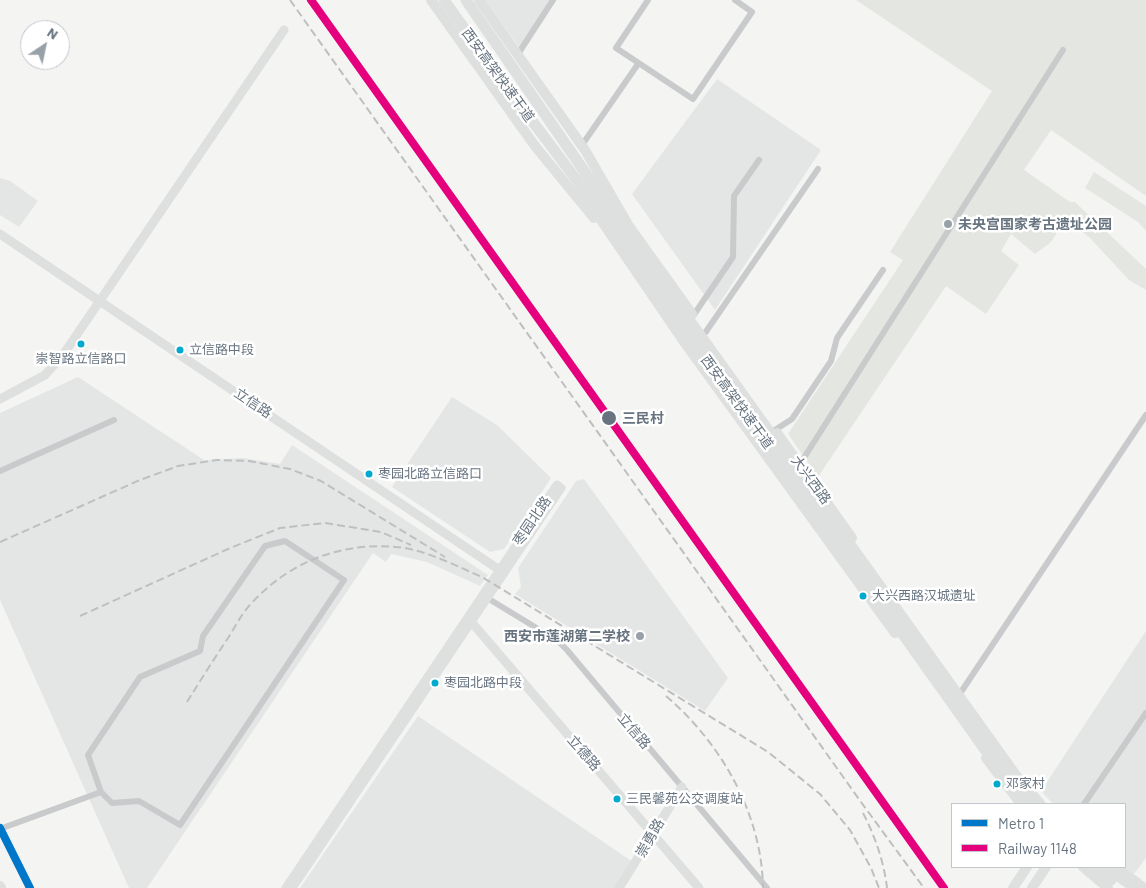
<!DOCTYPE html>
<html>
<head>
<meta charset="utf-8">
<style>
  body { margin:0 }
  #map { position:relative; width:1146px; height:888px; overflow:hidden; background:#f4f4f3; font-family:Barlow,sans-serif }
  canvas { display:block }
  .legend { position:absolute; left:951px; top:803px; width:175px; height:65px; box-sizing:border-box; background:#fff; border:1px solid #c2c7cc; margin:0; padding:6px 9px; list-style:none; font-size:15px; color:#677480 }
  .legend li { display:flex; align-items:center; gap:10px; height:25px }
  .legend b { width:25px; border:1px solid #c2c7cc }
  .north { position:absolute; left:20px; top:20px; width:50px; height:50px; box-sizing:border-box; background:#fff; border:1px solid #c2c7cc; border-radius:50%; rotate:34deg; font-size:14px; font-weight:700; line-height:20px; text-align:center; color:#677480 }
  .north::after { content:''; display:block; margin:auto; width:18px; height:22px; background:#98a1a8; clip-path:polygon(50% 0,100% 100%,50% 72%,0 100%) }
</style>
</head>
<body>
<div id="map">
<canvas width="1146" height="888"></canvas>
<ul class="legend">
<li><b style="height:6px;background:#0077c8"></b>Metro 1</li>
<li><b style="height:6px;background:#e5007d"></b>Railway 1148</li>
</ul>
<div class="north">N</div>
</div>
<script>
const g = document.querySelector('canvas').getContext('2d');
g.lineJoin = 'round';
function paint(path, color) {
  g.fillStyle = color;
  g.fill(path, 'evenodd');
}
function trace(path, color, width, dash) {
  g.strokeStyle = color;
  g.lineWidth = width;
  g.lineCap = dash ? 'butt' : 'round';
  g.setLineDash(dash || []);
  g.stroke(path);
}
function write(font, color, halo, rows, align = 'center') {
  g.font = font + ' Barlow,"Noto Sans SC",sans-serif';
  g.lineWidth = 5;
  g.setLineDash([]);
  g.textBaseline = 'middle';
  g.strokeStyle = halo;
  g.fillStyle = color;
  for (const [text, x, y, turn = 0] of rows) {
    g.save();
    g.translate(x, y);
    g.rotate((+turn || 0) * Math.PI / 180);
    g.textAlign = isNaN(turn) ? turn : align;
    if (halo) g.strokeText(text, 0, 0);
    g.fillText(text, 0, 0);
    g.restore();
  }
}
paint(new Path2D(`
  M485 0H556L522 51Z
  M717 79 821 150 715 310 632 194Z
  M0 178 10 181 38 201 19 227 0 215Z
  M78 377 204 460 244 458 280 464 292 445 488 575 480 586 427 562 391 554 386 562 373 553 147 888H129L0 600V413Z
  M452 397 497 425 551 478 504 549 490 552 392 487Z
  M584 479 728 678 705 711 515 594 521 587 518 568 576 481Z
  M1146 631V858L1134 874 1124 867 1125 804H1053L1041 791Z
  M418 716 633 862 615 888H300Z`), '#e4e6e6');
paint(new Path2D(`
  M856 0H1146V196L1051 130 1024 170 1070 202H1075L1146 269V290L1129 280 1090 238 1066 219 1051 242 1035 254 1011 234 1001 251 1019 265 986 314 946 286 818 477 788 434 903 260 890 252 992 91Z
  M1094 172 1146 206V231L1138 222 1085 188Z`), '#e3e6e1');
trace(new Path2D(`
  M648 0 616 48 693 99 752 12 735 0
  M518 54 553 0
  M582 145 638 64
  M693 316 733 257 734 196 759 160
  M705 333 818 169
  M775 430 792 419 831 361 837 338 883 270
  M800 464 1063 50
  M0 471 114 420
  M285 541 344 580 180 825 139 801 112 803 101 792 88 755 140 677 200 651 203 636 265 546Z
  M484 596 558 641 567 650 767 888
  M961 692 1146 415
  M1084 804 1146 713
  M0 829 101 792`), '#c9cacb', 6);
trace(new Path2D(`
  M0 234 504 573
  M0 399 45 375 63 355 284 30
  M468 618 699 888
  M286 888 557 485 561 488 292 888
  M619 888 682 787`), '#dedfdf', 9);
trace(new Path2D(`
  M431 0 535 146 594 218
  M479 0 585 150 630 228
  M592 207 682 339 895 633
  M626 222 692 314
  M777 433 852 538
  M986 758 1021 804
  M1083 867 1108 888
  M1116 867 1144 888
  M0 886 1 888
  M1013 888 1027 867
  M1032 888 1046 867`), '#dedfdf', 10);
trace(new Path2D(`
  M444 0 496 73 628 248 986 751 1029 804
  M466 0 634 243 1016 776 1040 804
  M1094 867 1111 880
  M1106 867 1135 888`), '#dedfdf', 11);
trace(new Path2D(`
  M290 0 861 802 924 888
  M0 542 140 480 178 466 217 460 249 461 290 469 321 481 445 557
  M80 616 228 549 280 528 325 523 381 532 411 545
  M666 696C721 743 762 814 763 888
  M187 702C200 681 214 659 228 638 235 627 241 615 249 606 287 563 339 542 396 547 421 548 459 567 482 577L768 752 820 794 850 830 871 868 879 888
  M863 813C875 836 884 862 887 888`), '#bebfc0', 2, [8, 4]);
trace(new Path2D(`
  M311 0 944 888`), '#e5007d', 8);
trace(new Path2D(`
  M0 828 30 888`), '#0077c8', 8);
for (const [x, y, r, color] of [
  [948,224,5,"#98a1a8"],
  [81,344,4.5,"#00a9ce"],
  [180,350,4.5,"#00a9ce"],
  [609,418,8,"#677480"],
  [369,474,4.5,"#00a9ce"],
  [863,596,4.5,"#00a9ce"],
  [640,636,5,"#98a1a8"],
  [435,683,4.5,"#00a9ce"],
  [997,784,4.5,"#00a9ce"],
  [617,799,4.5,"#00a9ce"]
]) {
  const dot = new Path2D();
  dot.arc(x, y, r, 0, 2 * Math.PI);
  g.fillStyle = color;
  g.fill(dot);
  trace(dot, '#fff', 2);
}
write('13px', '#677480', '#fff', [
  ["立信路中段",189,350],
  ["崇智路立信路口",81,359,"center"],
  ["枣园北路立信路口",378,474],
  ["大兴西路汉城遗址",872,596],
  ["枣园北路中段",444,683],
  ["邓家村",1006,784],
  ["三民馨苑公交调度站",626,799]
], 'left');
write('14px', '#677480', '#fff', [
  ["西安高架快速干道",498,75,54],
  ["西安高架快速干道",737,402,54],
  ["立信路",253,403,34],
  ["大兴西路",811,480,54],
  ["枣园北路",532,521,-56],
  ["立信路",634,731,50],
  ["立德路",584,753,49],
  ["崇勇路",650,838,-60]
]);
write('bold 14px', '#677480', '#fff', [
  ["未央宫国家考古遗址公园",958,224],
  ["西安市莲湖第二学校",630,636,"right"]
], 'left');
write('bold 14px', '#677480', '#fff', [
  ["三民村",622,418]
], 'left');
</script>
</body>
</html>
